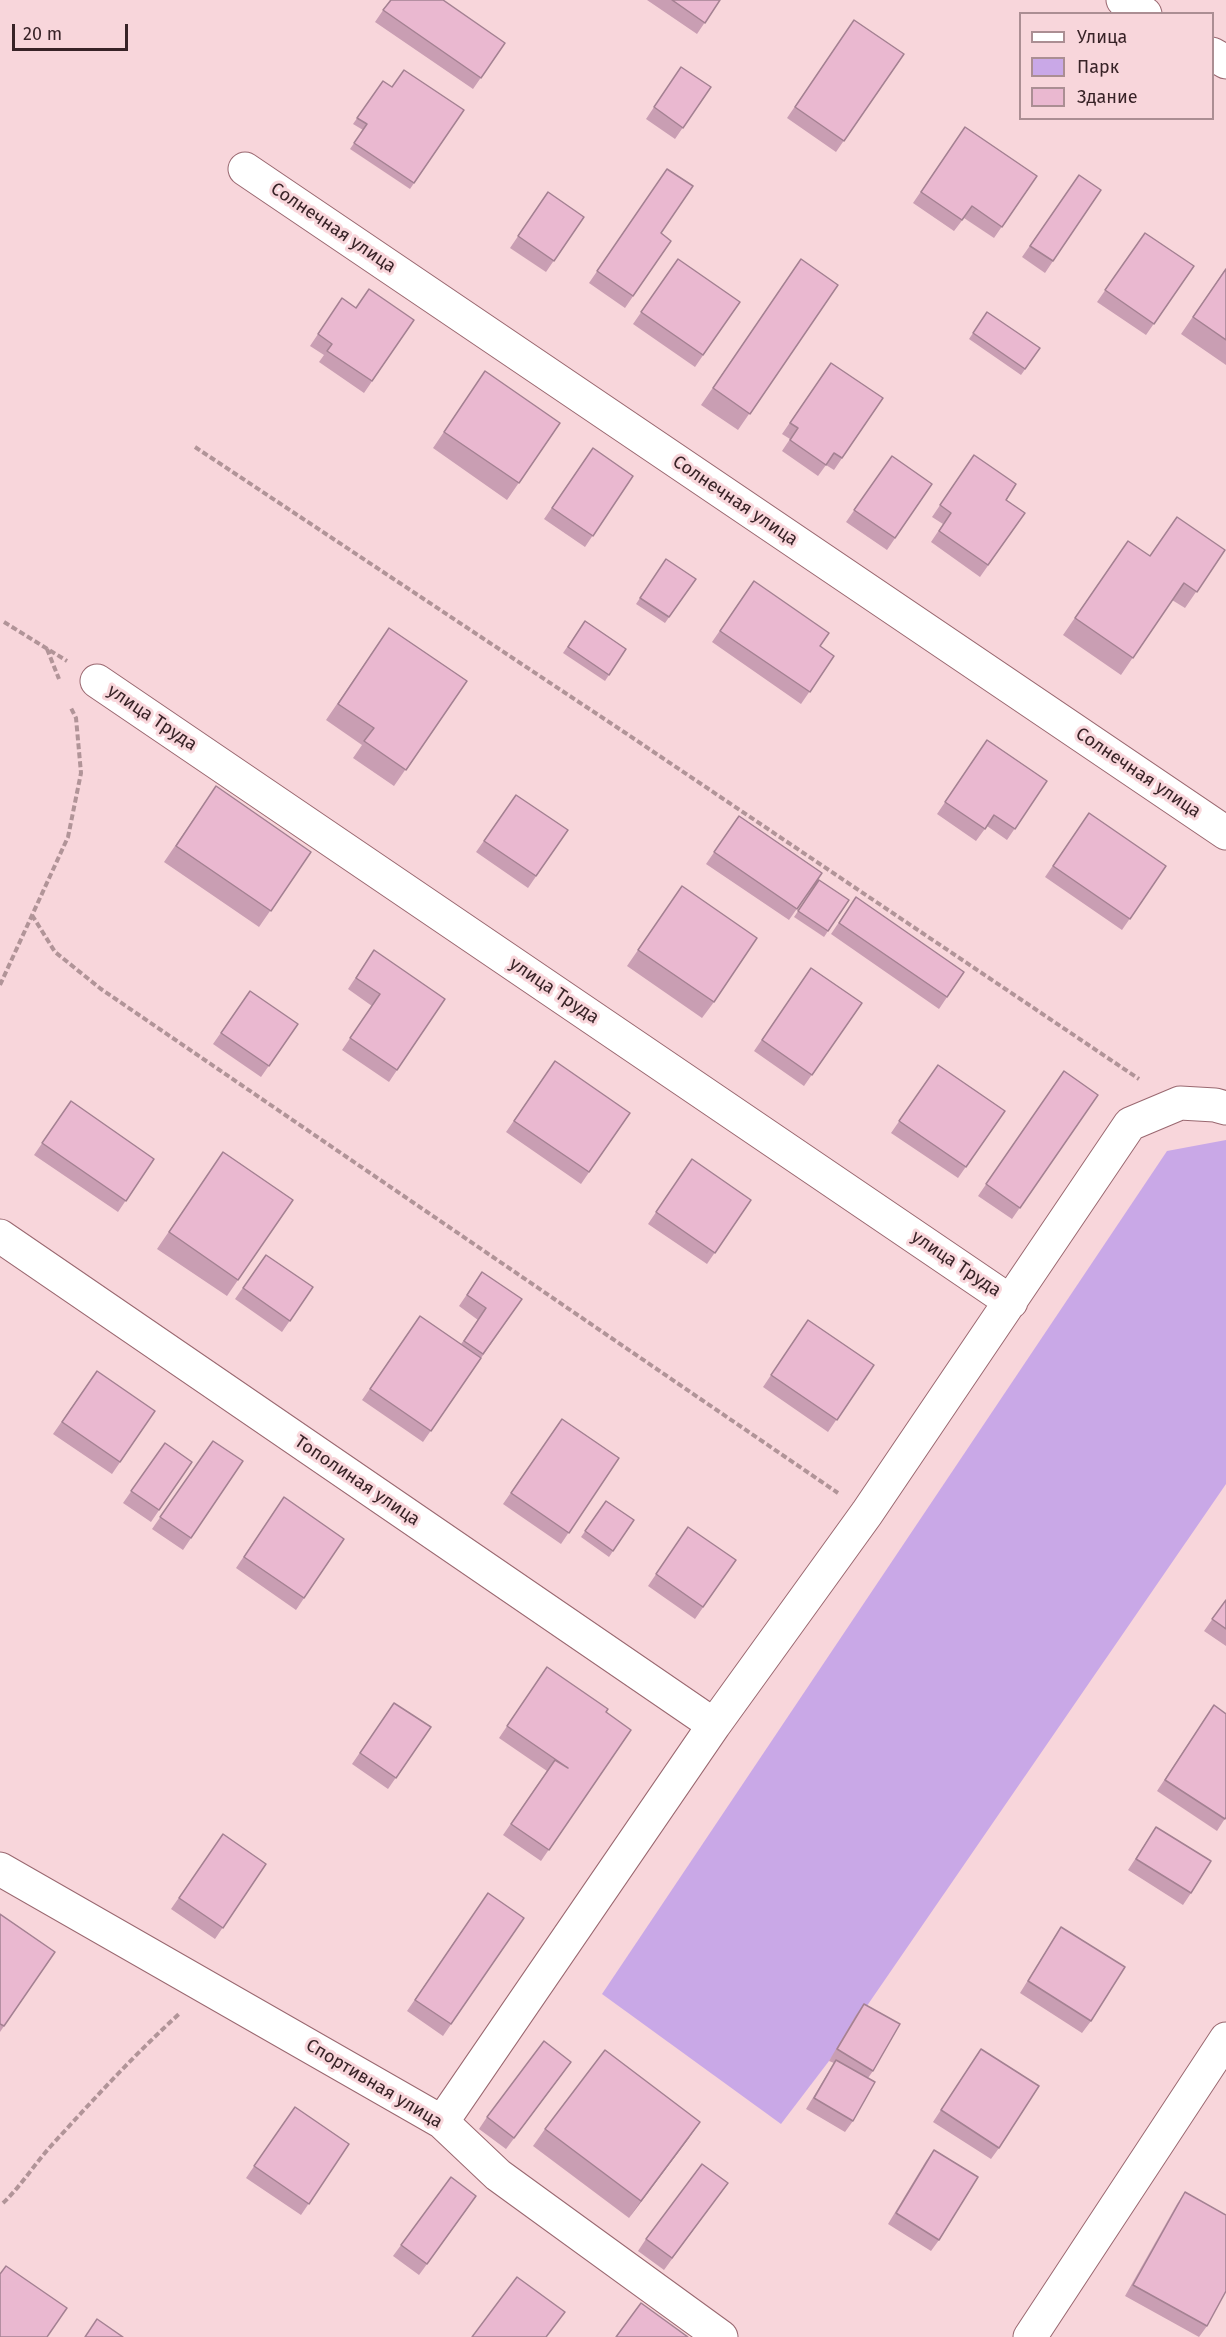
<!DOCTYPE html>
<html>
<head>
<meta charset="utf-8">
<style>
  body { margin:0 }
  #map { position:relative; width:1226px; height:2337px; overflow:hidden; background:#f8d6db; font-family:"Fira Sans",sans-serif }
  canvas { display:block }
  .legend { position:absolute; left:1019px; top:12px; width:195px; height:108px; box-sizing:border-box; background:#f8d6db; border:2px solid #ab8e93; margin:0; padding:8px 10px; list-style:none; font-size:18px; color:#382327 }
  .legend li { display:flex; align-items:center; gap:12px; height:30px }
  .legend b { width:30px; border:2px solid #ab8e93 }
  .scale { position:absolute; left:12px; top:24px; width:116px; height:27px; box-sizing:border-box; border:3px solid #382327; border-top:0; padding-left:8px; font-size:18px; line-height:21px; white-space:nowrap; color:#382327; -webkit-text-stroke:4px #f8d6db; paint-order:stroke }
</style>
</head>
<body>
<div id="map">
<canvas width="1226" height="2337"></canvas>
<ul class="legend">
<li><b style="height:8px;background:#fff"></b>Улица</li>
<li><b style="height:16px;background:#c9a8e7"></b>Парк</li>
<li><b style="height:16px;background:#eab8d0"></b>Здание</li>
</ul>
<div class="scale">20 m</div>
</div>
<script>
const g = document.querySelector('canvas').getContext('2d');
g.lineJoin = 'round';
function paint(path, color) {
  g.fillStyle = color;
  g.fill(path, 'evenodd');
}
function trace(path, color, width, dash) {
  g.strokeStyle = color;
  g.lineWidth = width;
  g.lineCap = dash ? 'butt' : 'round';
  g.setLineDash(dash || []);
  g.stroke(path);
}
function write(font, color, halo, rows, align = 'center') {
  g.font = font + ' "Fira Sans",sans-serif';
  g.lineWidth = 6;
  g.setLineDash([]);
  g.textBaseline = 'middle';
  g.strokeStyle = halo;
  g.fillStyle = color;
  for (const [text, x, y, turn = 0] of rows) {
    g.save();
    g.translate(x, y);
    g.rotate((+turn || 0) * Math.PI / 180);
    g.textAlign = isNaN(turn) ? turn : align;
    if (halo) g.strokeText(text, 0, 0);
    g.fillText(text, 0, 0);
    g.restore();
  }
}
paint(new Path2D(`
  M1226 1140V1484L829 2061 781 2124 602 1994 1167 1151Z`), '#c9a8e7');
const minor = new Path2D(`
  M1123 0 1145 14
  M1212 54 1226 62
  M245 169 1226 833
  M97 681 1011 1302
  M0 1236 714 1725
  M0 1869 442 2122 498 2175 721 2337
  M442 2122 714 1725 867 1513 1130 1124 1180 1103 1215 1105 1226 1108
  M1030 2337 1226 2039`);
trace(minor, '#9a6870', 35);
trace(new Path2D(`
  M195 447 624 732 1139 1079
  M4 622 67 661
  M47 649 59 679
  M32 915 55 952 101 989 838 1493
  M0 985 68 837 81 773 76 718 71 708
  M3 2203C21 2186 34 2165 50 2147 92 2101 133 2056 179 2014`), '#b19498', 4, [6, 3]);
trace(minor, '#fff', 33);
paint(new Path2D(`
  M390 0 505 43 473 89 375 22Z
  M647 0H720L697 34Z
  M854 20 904 54 836 152 787 118Z
  M681 67 711 87 675 139 646 119Z
  M383 81 392 87 464 110 410 189 350 149 363 130 353 124Z
  M965 127 1037 176 994 238 964 218 954 231 913 203Z
  M667 169 661 233 671 241 625 308 589 283Z
  M1079 175 1101 190 1045 273 1022 257Z
  M548 192 584 217 546 272 510 248Z
  M1145 233 1194 266 1146 335 1097 302Z
  M678 259 740 302 695 367 633 324Z
  M801 259 838 285 738 430 701 405Z
  M1226 268V365L1181 334Z
  M342 298 356 308 414 320 364 393 319 362 324 355 310 346Z
  M987 312 1040 348 1021 375 969 339Z
  M831 363 883 398 834 470 826 465 818 476 782 451 790 439 782 434Z
  M485 371 560 423 507 500 433 448Z
  M593 448 633 476 585 547 544 519Z
  M974 455 1006 500 1025 513 980 577 931 542 943 524 932 517Z
  M892 456 932 484 887 550 846 522Z
  M1128 541 1150 556 1225 550 1185 608 1172 600 1121 675 1063 635Z
  M666 559 696 579 665 623 636 604Z
  M754 581 820 646 834 656 801 704 712 642Z
  M585 621 626 649 605 681 563 653Z
  M389 628 467 681 394 786 353 758 362 745 326 720Z
  M987 740 1047 781 1007 840 987 826 976 841 937 814Z
  M216 786 311 852 259 927 164 862Z
  M516 795 568 830 528 888 476 852Z
  M1089 813 1166 866 1122 930 1045 877Z
  M739 816 822 873 789 920 706 864Z
  M819 880 849 900 824 937 794 917Z
  M682 886 714 1002 702 1018 627 966Z
  M856 897 964 972 939 1009 831 934Z
  M374 950 445 999 389 1082 342 1050 372 1006 348 989Z
  M811 968 862 1003 804 1086 754 1051Z
  M250 991 298 1024 261 1077 213 1044Z
  M555 1061 630 1113 581 1184 506 1132Z
  M938 1065 1005 1111 958 1178 891 1133Z
  M1064 1071 1098 1095 1012 1219 978 1196Z
  M71 1101 154 1159 118 1212 34 1155Z
  M223 1152 293 1200 227 1296 157 1249Z
  M692 1159 751 1200 707 1264 648 1224Z
  M266 1255 313 1287 282 1332 235 1299Z
  M482 1272 522 1299 423 1442 362 1400 420 1316 461 1344 478 1320 459 1306Z
  M808 1320 874 1365 828 1432 763 1387Z
  M97 1371 155 1411 112 1474 53 1434Z
  M562 1419 619 1458 561 1544 503 1504Z
  M213 1441 243 1461 183 1550 152 1529Z
  M165 1443 192 1462 151 1522 123 1503Z
  M284 1497 344 1539 296 1610 236 1568Z
  M606 1501 634 1520 609 1557 581 1537Z
  M688 1527 736 1560 695 1619 648 1586Z
  M1226 1600V1646L1204 1631Z
  M547 1667 606 1712 631 1730 541 1861 503 1835 547 1771 499 1738Z
  M394 1703 431 1727 388 1789 352 1764Z
  M1206 1717 1226 1817 1217 1831 1157 1791Z
  M1156 1827 1191 1893 1183 1905 1128 1870Z
  M223 1834 266 1864 215 1939 171 1909Z
  M488 1893 524 1918 443 2036 407 2011Z
  M0 1914 55 1952 0 2032Z
  M1061 1927 1091 2021 1082 2033 1020 1993Z
  M864 2004 873 2071 868 2078 853 2121 845 2132 806 2109 834 2063 829 2061 856 2015Z
  M981 2049 999 2148 991 2159 933 2122Z
  M563 2073 506 2149 479 2129 487 2117Z
  M295 2107 349 2144 301 2215 246 2178Z
  M545 2129 689 2138 629 2218 533 2146Z
  M934 2150 939 2240 931 2251 888 2224 926 2161Z
  M451 2177 468 2208 419 2275 393 2256Z
  M728 2183 664 2270 638 2251 646 2239Z
  M1185 2192 1207 2326 1199 2337 1125 2296 1177 2204Z`), '#c99eb3');
paint(new Path2D(`
  M700 2122 689 2138 629 2218 641 2201Z`), '#a48192');
const building = new Path2D(`
  M391 0H443L505 43 481 78 383 10Z
  M672 0H720L705 23Z
  M854 20 904 54 844 141 795 107Z
  M681 67 711 87 683 128 654 107Z
  M404 70 464 110 414 183 354 143 367 124 357 118 383 81 392 87Z
  M965 127 1037 176 1002 227 972 206 962 220 921 192Z
  M667 169 693 186 661 233 671 241 633 296 597 271Z
  M1079 175 1101 190 1053 261 1030 246Z
  M548 192 584 217 554 261 518 236Z
  M1145 233 1194 266 1154 324 1105 290Z
  M678 259 740 302 703 355 641 312Z
  M801 259 838 285 750 414 713 388Z
  M1226 269V340L1193 317Z
  M369 289 414 320 372 381 327 351 332 344 318 334 342 298 356 308Z
  M987 312 1040 348 1025 369 973 333Z
  M831 363 883 398 842 458 834 453 826 465 790 440 798 428 790 423Z
  M485 371 560 423 519 483 444 432Z
  M593 448 633 476 593 536 552 508Z
  M974 455 1016 484 1006 500 1025 513 988 565 939 531 951 513 940 505Z
  M892 456 932 484 895 538 854 510Z
  M1177 517 1225 550 1197 592 1184 583 1133 658 1075 618 1128 541 1150 556Z
  M666 559 696 579 669 617 640 598Z
  M754 581 829 633 820 646 834 656 810 692 720 631Z
  M585 621 626 649 609 675 568 647Z
  M389 628 467 681 406 770 364 741 374 728 338 704Z
  M987 740 1047 781 1015 829 994 815 985 829 945 802Z
  M216 786 311 852 271 911 176 846Z
  M516 795 568 830 536 876 484 841Z
  M1089 813 1166 866 1130 919 1053 866Z
  M739 816 822 873 797 909 714 852Z
  M819 880 849 900 828 931 798 911Z
  M682 886 757 938 714 1002 638 950Z
  M856 897 964 972 947 997 839 923Z
  M374 950 445 999 397 1070 350 1038 380 994 356 978Z
  M811 968 862 1003 812 1075 762 1040Z
  M250 991 298 1024 269 1066 221 1033Z
  M555 1061 630 1113 589 1172 514 1121Z
  M938 1065 1005 1111 966 1167 899 1121Z
  M1064 1071 1098 1095 1020 1208 986 1184Z
  M71 1101 154 1159 126 1201 42 1143Z
  M223 1152 293 1200 238 1280 169 1232Z
  M692 1159 751 1200 715 1253 656 1212Z
  M266 1255 313 1287 290 1321 243 1288Z
  M482 1272 522 1299 483 1354 464 1341 486 1308 467 1295Z
  M420 1316 481 1358 431 1431 370 1389Z
  M808 1320 874 1365 837 1420 771 1375Z
  M97 1371 155 1411 120 1462 62 1422Z
  M562 1419 619 1458 569 1533 511 1493Z
  M213 1441 243 1461 191 1538 160 1517Z
  M165 1443 192 1462 159 1510 131 1491Z
  M284 1497 344 1539 304 1598 244 1557Z
  M606 1501 634 1520 613 1551 585 1531Z
  M688 1527 736 1560 703 1607 656 1574Z
  M1226 1600V1629L1212 1619Z
  M547 1667 608 1709 606 1712 631 1730 549 1850 511 1824 555 1760 568 1768 507 1726Z
  M394 1703 431 1727 396 1778 360 1753Z
  M1214 1705 1226 1714V1817L1225 1819 1165 1780Z
  M1156 1827 1211 1861 1191 1893 1136 1859Z
  M223 1834 266 1864 223 1928 179 1898Z
  M488 1893 524 1918 451 2024 415 2000Z
  M0 1914 55 1952 4 2026 0 2024Z
  M1061 1927 1125 1967 1091 2021 1028 1981Z
  M864 2004 900 2024 873 2071 837 2049Z
  M544 2041 571 2062 514 2138 487 2117Z
  M981 2049 1039 2086 999 2148 941 2110Z
  M605 2050 700 2122 641 2201 545 2129Z
  M836 2060 875 2082 853 2121 814 2098Z
  M295 2107 349 2144 309 2204 254 2166Z
  M934 2150 978 2177 939 2240 896 2213Z
  M702 2164 728 2183 672 2258 646 2239Z
  M451 2177 476 2196 427 2264 401 2245Z
  M1185 2192 1226 2215V2291L1207 2326 1133 2285Z
  M6 2266 67 2308 47 2337H0V2274Z
  M517 2277 565 2312 546 2337H472Z
  M641 2303 688 2337H616Z
  M97 2319 123 2337H85Z`);
paint(building, '#eab8d0');
trace(building, '#a48192', 1.5);
write('18px', '#382327', '#f8d6db', [
  ["Солнечная улица",333,228,34],
  ["Солнечная улица",735,501,34],
  ["улица Труда",152,718,34],
  ["Солнечная улица",1138,773,34],
  ["улица Труда",554,991,34],
  ["улица Труда",956,1264,34],
  ["Тополиная улица",357,1481,34],
  ["Спортивная улица",374,2084,31]
]);
</script>
</body>
</html>
